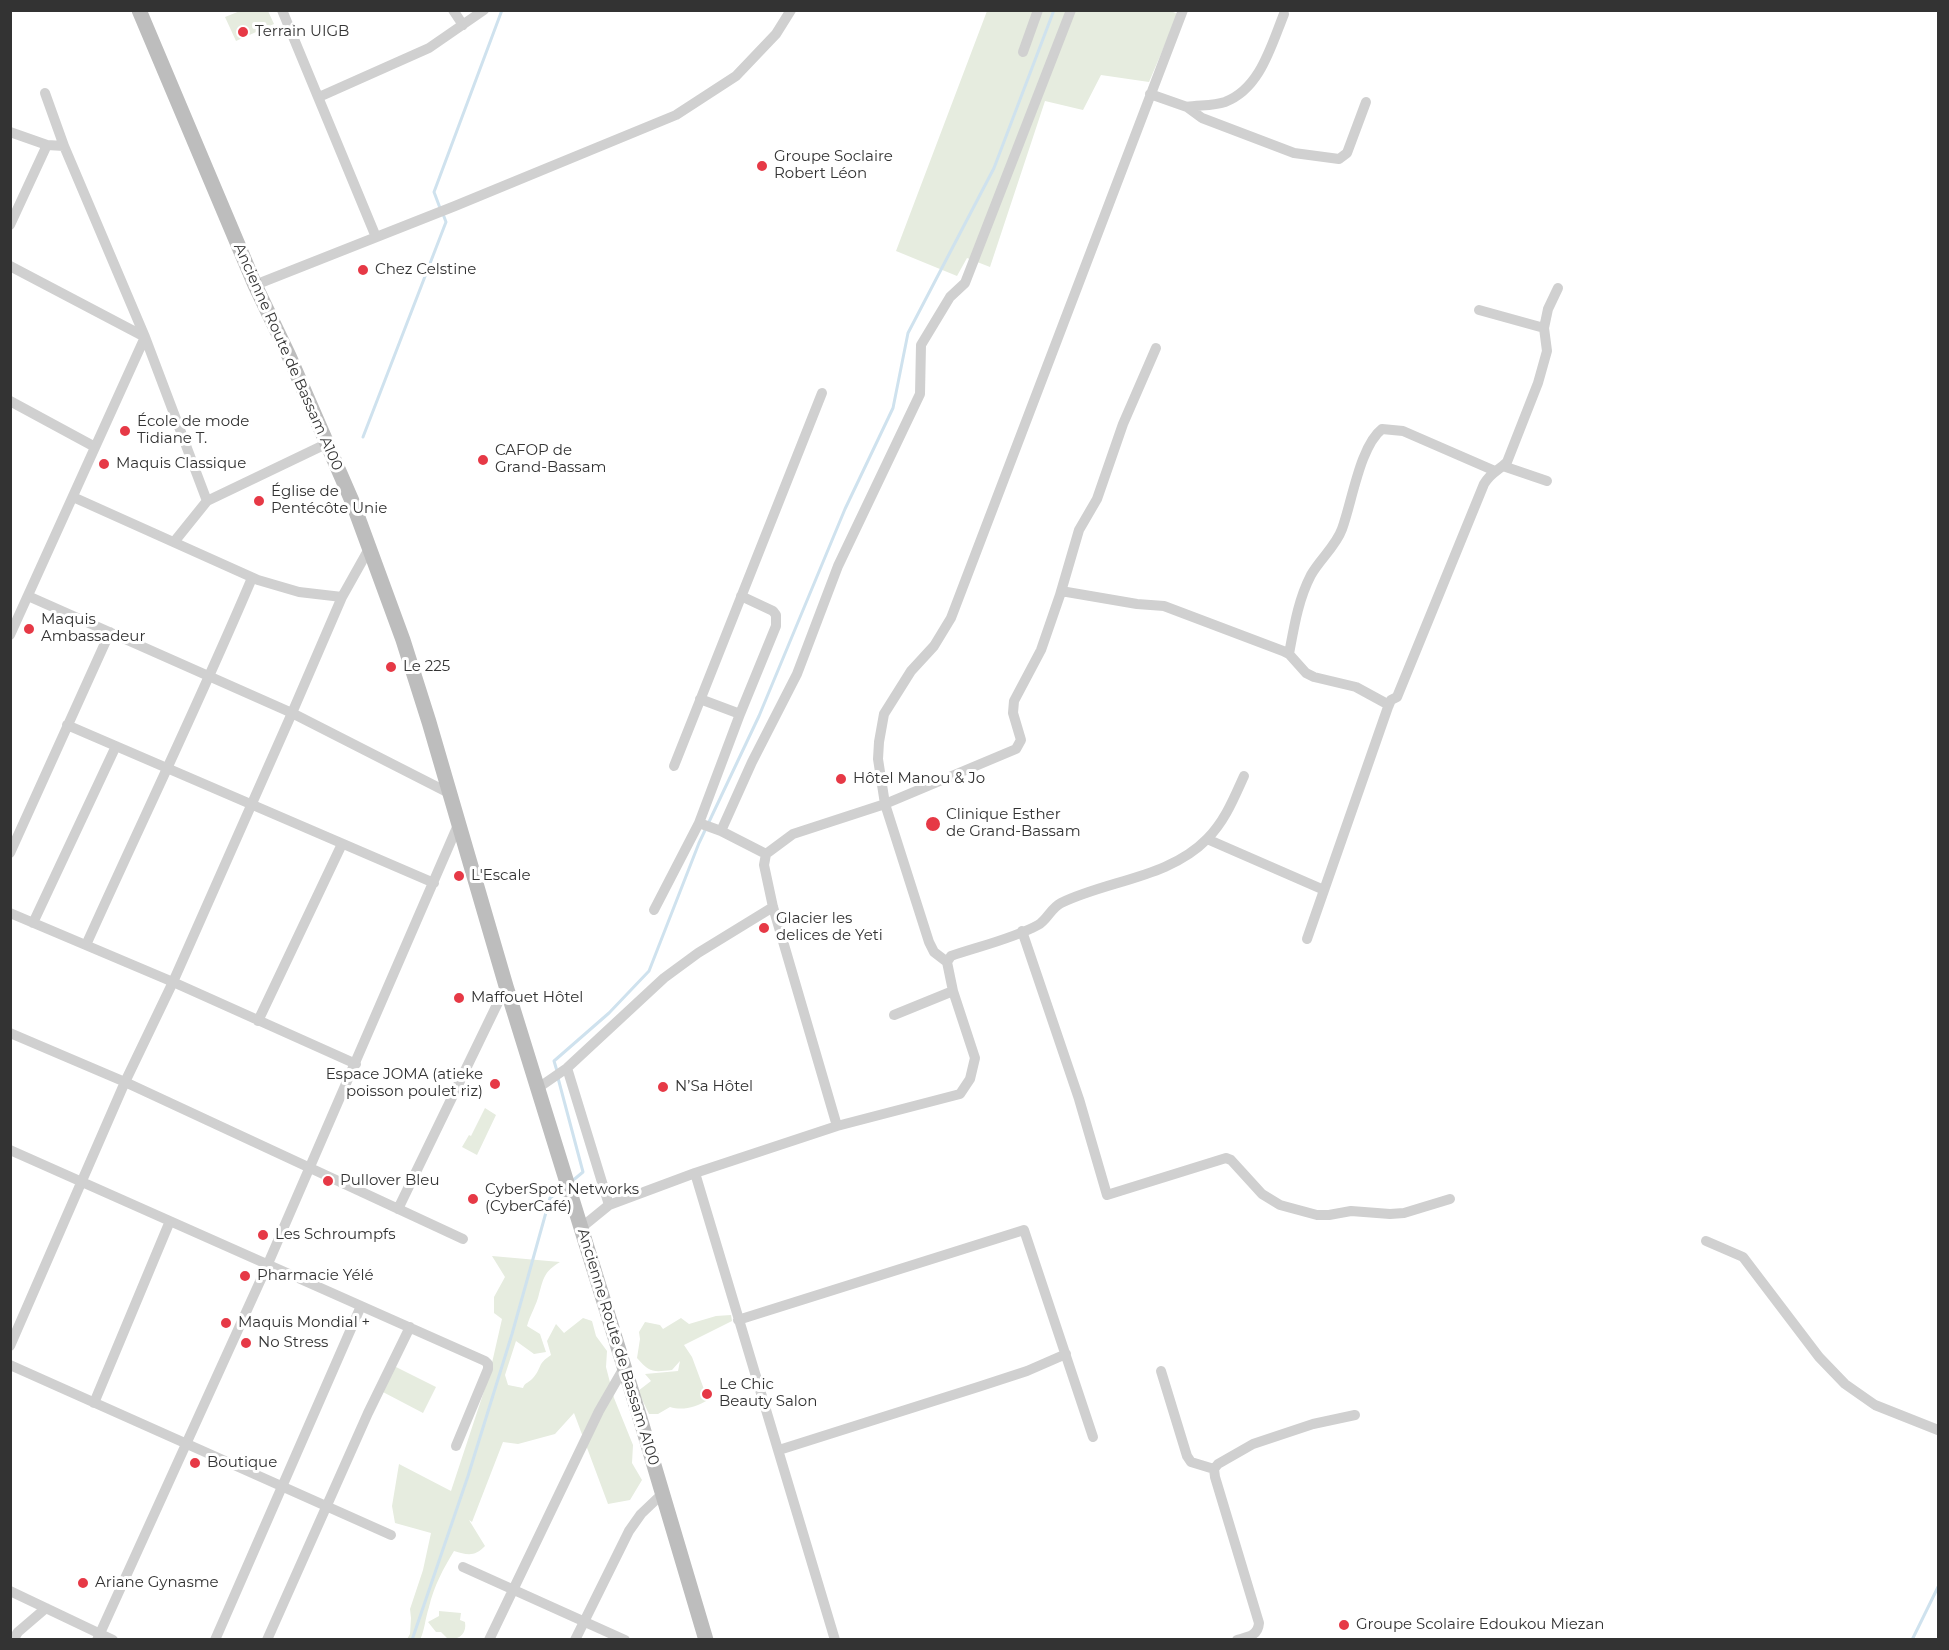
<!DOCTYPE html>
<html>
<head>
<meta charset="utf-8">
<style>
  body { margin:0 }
  #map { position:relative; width:1949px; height:1650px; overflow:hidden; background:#fff; font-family:Montserrat,sans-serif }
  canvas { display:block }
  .frame { position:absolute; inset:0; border:12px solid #333; pointer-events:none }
</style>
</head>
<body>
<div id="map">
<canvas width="1949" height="1650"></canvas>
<div class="frame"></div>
</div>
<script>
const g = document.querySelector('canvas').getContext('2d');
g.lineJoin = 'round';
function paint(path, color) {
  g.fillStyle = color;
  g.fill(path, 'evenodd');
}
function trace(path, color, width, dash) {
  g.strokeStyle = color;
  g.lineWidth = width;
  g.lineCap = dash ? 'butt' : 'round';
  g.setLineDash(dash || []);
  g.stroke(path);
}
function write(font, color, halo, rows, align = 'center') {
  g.font = font + ' Montserrat,sans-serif';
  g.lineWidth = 6;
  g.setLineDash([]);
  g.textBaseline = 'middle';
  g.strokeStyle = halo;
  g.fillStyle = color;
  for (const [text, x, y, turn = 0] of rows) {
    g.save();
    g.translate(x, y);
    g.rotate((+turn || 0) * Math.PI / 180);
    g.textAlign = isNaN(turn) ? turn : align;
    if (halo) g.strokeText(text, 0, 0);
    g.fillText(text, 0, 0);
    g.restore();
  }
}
paint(new Path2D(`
  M1168 10 1178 14 1149 82 1101 75 1083 110 1045 101 990 267 967 258 957 276 896 251 987 11Z
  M240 11H268L274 24 236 41 225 17Z
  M485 1108 496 1115 477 1155 462 1147 469 1135 471 1136Z
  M492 1256 560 1262C544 1272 544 1277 539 1294 537 1304 530 1315 527 1326L540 1334 546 1352 534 1354 516 1341 505 1375 508 1385 523 1388C525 1382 529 1383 533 1378 542 1368 537 1364 551 1355L547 1341 556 1324 564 1333 583 1318 592 1321 596 1336 607 1351 606 1367 614 1398 633 1445 632 1463 642 1480 630 1500 608 1504 574 1413 555 1434 518 1444 503 1442 472 1522 469 1520 485 1546C475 1557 467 1555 454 1551 443 1569 434 1586 429 1607 425 1619 425 1629 420 1640L407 1639 410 1634 411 1618 410 1609 423 1570 431 1533 395 1523 392 1506 399 1464 451 1491 489 1376 502 1319 494 1313V1297L505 1277Z
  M731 1315 732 1321 684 1345 692 1357 708 1400C696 1407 683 1411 670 1407L658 1414H649L638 1391 651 1381 645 1374 678 1371 680 1361 672 1370C653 1372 650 1373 637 1358L640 1339 639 1332 645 1322 660 1325 663 1329 681 1318 689 1324 716 1316Z
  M394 1366 436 1387 423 1413 381 1391Z
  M439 1611 461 1613 460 1620 465 1622C467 1634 459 1640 448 1639L441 1632H436L428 1622 439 1616Z`), '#e6ecdf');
trace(new Path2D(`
  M440 208 434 192 502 10
  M363 437 446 222 443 214
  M557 1071 554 1061 609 1013 649 971 699 843 759 716 845 509 893 408 908 333 994 168 1054 10
  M558 1078 583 1172 571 1182
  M412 1640 468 1476 512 1334 550 1198 563 1188
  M1912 1640 1938 1587`), '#cfe2ee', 3);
trace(new Path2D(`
  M282 10 376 237
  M453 10 463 25
  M1023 52 1038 10
  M45 93 64 146 145 337 207 501
  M1150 94 1187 107 1202 118 1294 153 1339 159 1347 153 1366 102
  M319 97 429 48 484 10
  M1187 107C1199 105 1213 106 1225 102 1260 89 1271 46 1284 14
  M10 132 47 145
  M10 225 47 145 64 146
  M10 266 145 337 10 635
  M255 285 455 206 676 115 736 76 776 34 791 10
  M1479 310 1544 328
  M10 401 95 447
  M1503 466 1547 481
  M73 497 258 580 299 592 342 597
  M174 542 207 501 326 444
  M1061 591 1137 604 1164 606 1283 651 1289 654 1306 673 1314 677 1356 687 1389 705
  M28 596 292 713 449 793
  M1289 654C1294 627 1298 600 1311 575 1320 559 1336 546 1342 529 1352 502 1360 446 1382 429L1403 431 1495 471
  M740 714 776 626V615L773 611 741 596
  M67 725 434 883
  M674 766 822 393
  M699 823 721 831 766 854
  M721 831 752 762 797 674 838 566 920 394 921 345 950 297 965 283 1071 10
  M1207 839 1324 890
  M10 853 110 632
  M654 910 699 823 740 714 700 699
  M10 913 173 982 356 1064
  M33 923 116 746
  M1022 931 1079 1099 1107 1195 1226 1158 1231 1160 1262 1194 1280 1205 1317 1215H1329L1351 1211 1390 1214 1404 1213 1450 1199
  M1307 939 1388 707 1391 700 1397 697 1484 484C1491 472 1497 472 1507 462L1538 383 1547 351 1544 328 1548 309 1558 288
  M86 945C141 823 200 701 252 578
  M947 962 951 956C977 947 1015 938 1038 925 1047 920 1051 908 1061 903 1108 880 1169 878 1207 839 1225 821 1234 798 1244 776
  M894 1015 953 991
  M258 1021 342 844
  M10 1033 125 1082 463 1239
  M567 1068 609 1205
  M538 1088 567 1068 664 978 698 953 773 907
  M837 1126 773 907 764 865 766 854 793 834 885 804 1016 749 1021 740 1013 713 1014 701 1041 650 1060 595 1079 530 1097 499 1123 424 1156 348
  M10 1150 485 1361 488 1364V1369L456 1446
  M695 1173 835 1640
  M398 1209 506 986
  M582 1227 609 1205 695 1173 837 1126 960 1094 970 1079 975 1058 953 991 947 962 934 952 929 942 885 804 878 759 879 742 884 714 911 671 934 646 951 618 1183 10
  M1706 1241 1743 1257 1819 1357 1845 1384 1875 1405 1938 1430
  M738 1320 1024 1230 1093 1437
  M10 1346 125 1082 173 982 292 713 342 597 370 547
  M10 1365 391 1535
  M1161 1371 1187 1456 1191 1462 1214 1469
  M94 1403 170 1221
  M779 1450 978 1387 1027 1371 1066 1354
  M463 1567 625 1640
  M10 1591 113 1640
  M13 1640 18 1632 46 1608
  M97 1640 267 1266 458 825
  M215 1640 361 1306
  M267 1640 368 1413 410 1327
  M489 1640 599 1411 625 1366
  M575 1640 629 1531 641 1514 662 1494
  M1237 1640C1248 1637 1258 1636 1259 1623L1215 1477 1214 1469 1218 1464 1253 1444 1313 1424 1355 1415`), '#d0d0d0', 10);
trace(new Path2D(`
  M139 10 255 285 289 356 352 501 403 640 429 722 506 986 640 1418 706 1640`), '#bdbdbd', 15);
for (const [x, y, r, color] of [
  [243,32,6,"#e63946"],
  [762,166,6,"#e63946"],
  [363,270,6,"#e63946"],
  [125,431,6,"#e63946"],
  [483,460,6,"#e63946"],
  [104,464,6,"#e63946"],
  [259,501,6,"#e63946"],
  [29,629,6,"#e63946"],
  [391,667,6,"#e63946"],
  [841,779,6,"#e63946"],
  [933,824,8,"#e63946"],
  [459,876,6,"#e63946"],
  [764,928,6,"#e63946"],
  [459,998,6,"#e63946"],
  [495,1084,6,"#e63946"],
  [663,1087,6,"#e63946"],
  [328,1181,6,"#e63946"],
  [473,1199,6,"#e63946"],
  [263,1235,6,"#e63946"],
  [245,1276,6,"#e63946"],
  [226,1323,6,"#e63946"],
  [246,1343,6,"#e63946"],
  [707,1394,6,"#e63946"],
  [195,1463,6,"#e63946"],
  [83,1583,6,"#e63946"],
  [1344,1625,6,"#e63946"]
]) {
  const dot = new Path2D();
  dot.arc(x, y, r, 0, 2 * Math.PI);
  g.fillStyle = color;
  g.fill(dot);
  trace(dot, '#fff', 2);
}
write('15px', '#333', '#fff', [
  ["Terrain UIGB",255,32],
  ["Groupe Soclaire",774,157],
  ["Robert Léon",774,174],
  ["Chez Celstine",375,270],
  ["École de mode",137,422],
  ["Tidiane T.",137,439],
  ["CAFOP de",495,451],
  ["Grand-Bassam",495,468],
  ["Maquis Classique",116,464],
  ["Église de",271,492],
  ["Pentécôte Unie",271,509],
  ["Maquis",41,620],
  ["Ambassadeur",41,637],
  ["Le 225",403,667],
  ["Hôtel Manou & Jo",853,779],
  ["Clinique Esther",946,815],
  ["de Grand-Bassam",946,832],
  ["L'Escale",471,876],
  ["Glacier les",776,919],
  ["delices de Yeti",776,936],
  ["Maffouet Hôtel",471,998],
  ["Espace JOMA (atieke",483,1075,"right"],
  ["poisson poulet riz)",483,1092,"right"],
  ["N’Sa Hôtel",675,1087],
  ["Pullover Bleu",340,1181],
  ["CyberSpot Networks",485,1190],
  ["(CyberCafé)",485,1207],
  ["Les Schroumpfs",275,1235],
  ["Pharmacie Yélé",257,1276],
  ["Maquis Mondial +",238,1323],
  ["No Stress",258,1343],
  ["Le Chic",719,1385],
  ["Beauty Salon",719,1402],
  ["Boutique",207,1463],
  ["Ariane Gynasme",95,1583],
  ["Groupe Scolaire Edoukou Miezan",1356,1625]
], 'left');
write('15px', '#333', '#fff', [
  ["Ancienne Route de Bassam A100",288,357,66],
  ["Ancienne Route de Bassam A100",618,1347,73]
]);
</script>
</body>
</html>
